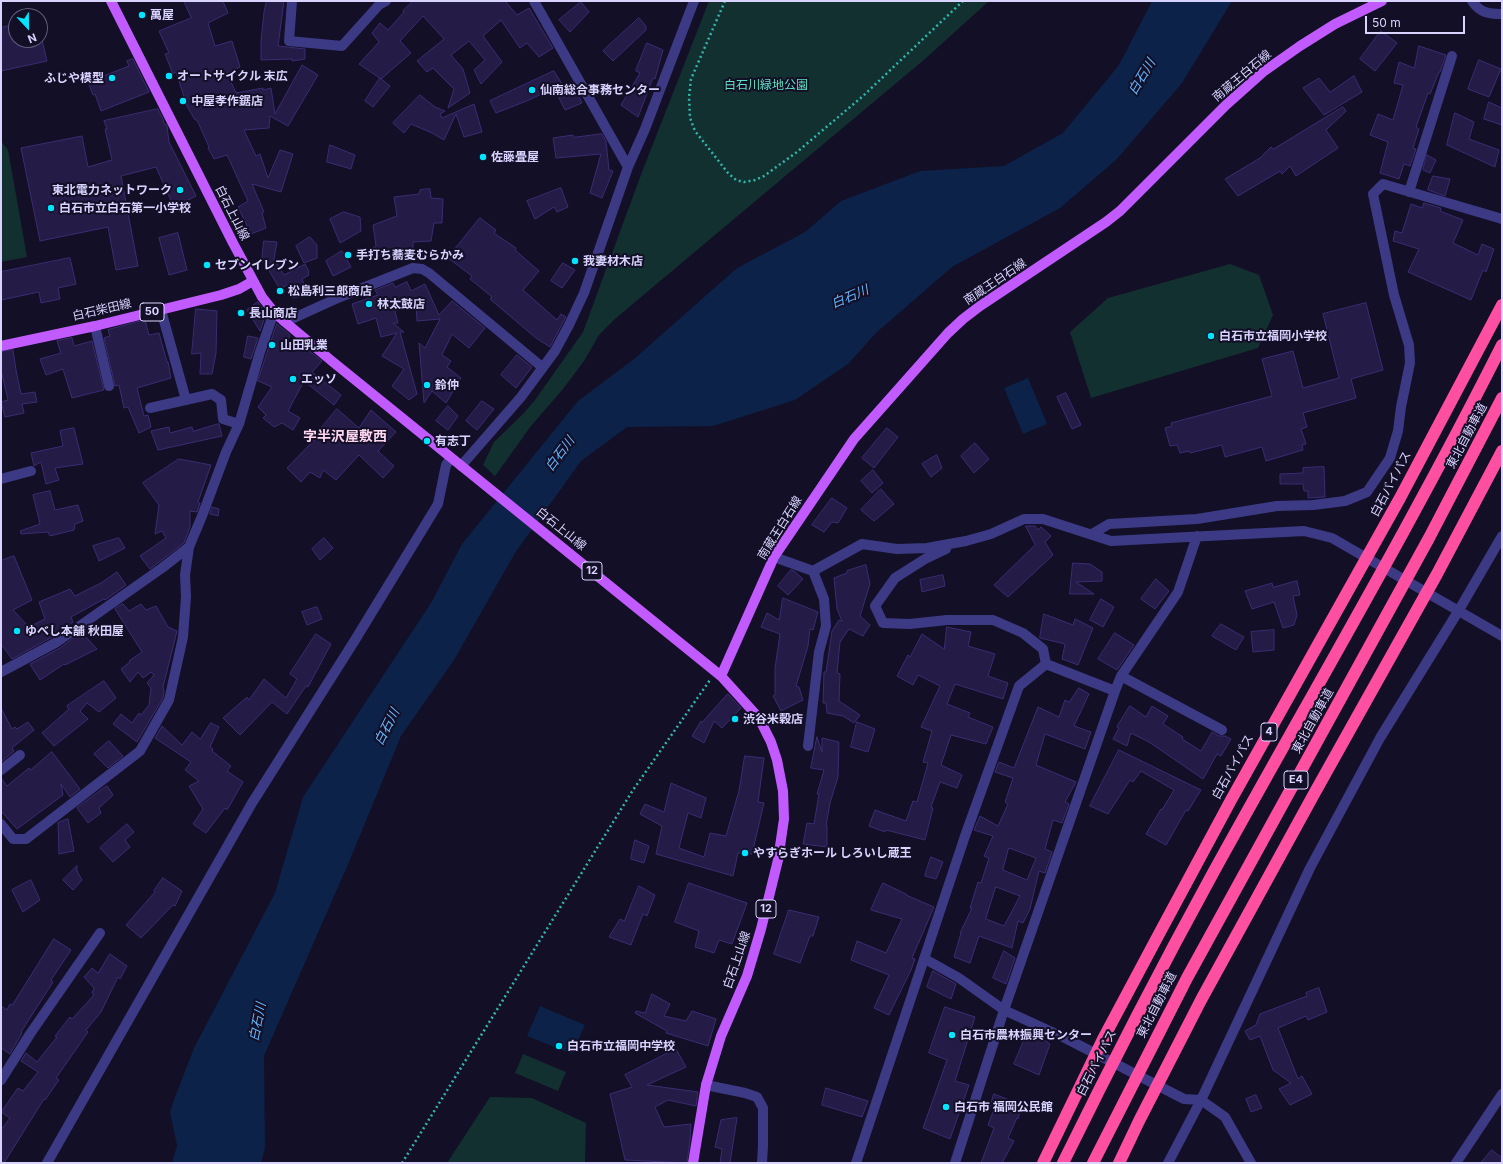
<!DOCTYPE html>
<html>
<head>
<meta charset="utf-8">
<style>
  body { margin:0 }
  #map { position:relative; width:1503px; height:1164px; overflow:hidden; background:#130f26; font-family:Inter,sans-serif }
  canvas { display:block }
  .frame { position:absolute; inset:0; border:2px solid #d9d4ff; pointer-events:none }
  .north { position:absolute; left:8px; top:8px; width:40px; height:40px; box-sizing:border-box; background:#130f26; border:1px solid #625e7d; border-radius:50%; rotate:158deg; font-size:11px; font-weight:700; line-height:16px; text-align:center; color:#d9d4ff }
  .north::after { content:''; display:block; margin:auto; width:14px; height:18px; background:#00e5ff; clip-path:polygon(50% 0,100% 100%,50% 72%,0 100%) }
  .scale { position:absolute; left:1365px; top:16px; width:100px; height:18px; box-sizing:border-box; border:2px solid #d9d4ff; border-top:0; padding-left:5px; font-size:12px; line-height:14px; white-space:nowrap; color:#d9d4ff; -webkit-text-stroke:3px #130f26; paint-order:stroke }
</style>
</head>
<body>
<div id="map">
<canvas width="1503" height="1164"></canvas>
<div class="frame"></div>
<div class="north">N</div>
<div class="scale">50 m</div>
</div>
<script>
const g = document.querySelector('canvas').getContext('2d');
g.lineJoin = 'round';
function paint(path, color) {
  g.fillStyle = color;
  g.fill(path, 'evenodd');
}
function trace(path, color, width, dash) {
  g.strokeStyle = color;
  g.lineWidth = width;
  g.lineCap = dash ? 'butt' : 'round';
  g.setLineDash(dash || []);
  g.stroke(path);
}
function write(font, color, halo, rows, align = 'center') {
  g.font = font + ' Inter,"Noto Sans JP",sans-serif';
  g.lineWidth = 4;
  g.setLineDash([]);
  g.textBaseline = 'middle';
  g.strokeStyle = halo;
  g.fillStyle = color;
  for (const [text, x, y, turn = 0] of rows) {
    g.save();
    g.translate(x, y);
    g.rotate((+turn || 0) * Math.PI / 180);
    g.textAlign = isNaN(turn) ? turn : align;
    if (halo) g.strokeText(text, 0, 0);
    g.fillText(text, 0, 0);
    g.restore();
  }
}
paint(new Path2D(`
  M709 1H989L925 59 697 250 615 319 599 335 584 361 563 389 531 426 495 476 483 465 494 442 523 414 535 400 583 332 642 172Z
  M1 141 8 150 27 257 1 262Z
  M1230 264 1259 275 1273 315 1258 348 1091 398 1070 332 1108 298Z
  M523 1054 566 1072 558 1091 515 1073Z
  M490 1097 532 1098 586 1123 585 1163H447Z`), '#12302f');
paint(new Path2D(`
  M1152 1H1232L1182 83 1116 160 1060 208 952 267 876 333 848 364 795 400 713 426 627 427 581 461 515 553 454 660 401 736 349 862 264 1056 265 1148 261 1163H172L177 1145 170 1112 175 1097 194 1048 275 893 303 797 431 603 462 544 578 401 634 359 737 268 805 232 841 201 920 171 1004 166 1063 133 1119 65Z
  M1028 378 1047 424 1023 434 1004 388Z
  M540 1006 585 1025 572 1054 527 1036Z`), '#0c2248');
const building = new Path2D(`
  M184 1H223L228 13 208 23 215 46 232 41 240 67 227 73 236 93 263 88V90L271 88 275 114 302 65 318 75 288 126 270 116 269 128 244 130 256 156 260 154 268 178 280 150 293 154 281 192 252 184 264 212 262 213 266 228 251 234 238 207 248 201 227 155 214 159 208 148 209 147 197 120H195L187 106 176 72 173 74 165 54 169 53 159 31 191 18Z
  M267 1H284L278 46 305 49V59L292 61V59L261 60V41L264 12Z
  M413 1H505L517 15 529 8 553 48 539 57 527 43 520 48 501 20 483 36 502 62 481 84 474 70 485 60 469 41 451 55 463 69 470 93 448 108 454 89 433 68 427 72 417 61 444 39 423 16 400 41 411 53 381 79 359 64 379 42 372 33 380 23 388 30 404 12 403 11Z
  M581 2 589 12 570 32 559 20Z
  M639 18 646 26V30L613 61 603 51Z
  M16 24V40H42L47 61 1 71V28Z
  M1381 31 1397 43 1375 71 1360 59Z
  M647 43 663 50 655 79 653 78 638 117 621 105 640 73 636 71Z
  M1419 46 1446 55 1440 72H1439L1430 94 1428 93 1416 127 1419 129 1413 148 1416 149 1410 166 1404 164 1399 179 1380 173 1388 142 1370 135 1378 114 1393 120 1403 85 1394 83 1399 62 1414 68Z
  M133 59 149 92 101 111 95 94 93 95 88 82 129 66 127 61Z
  M1479 60 1501 69 1489 97 1468 89Z
  M554 71 562 84 529 100 496 113 490 101Z
  M1354 76 1362 92 1324 115 1303 88 1319 78 1330 92Z
  M380 78 390 86 373 107 365 101Z
  M576 90 582 103 565 110 559 98Z
  M420 95 435 107 445 111 440 114 442 118 474 104 482 132 464 137 456 114 444 140 432 133 411 124 404 133 393 123Z
  M1489 102 1502 108V125L1484 119Z
  M1343 107 1346 111 1326 130 1338 148 1296 176 1290 166 1282 174 1280 171 1238 196 1225 179 1260 158 1271 147 1273 149Z
  M158 109 163 119 164 124H166L167 126 169 142 196 196 174 207 156 167 121 176 138 266 116 270 108 227 40 241 21 148 82 136 88 167 112 160 105 129H107L104 121Z
  M1455 113 1474 122 1469 139 1499 150 1495 167 1447 145Z
  M602 134 606 141 609 170 613 171 602 198 590 193 601 154 556 158 553 138 573 135 574 137Z
  M330 145 355 155 351 169 327 162Z
  M1427 155 1436 160 1430 173 1423 170Z
  M1433 176 1450 179 1445 196 1428 190Z
  M561 188 568 207 557 212 554 207 535 219 527 201Z
  M430 189 431 198 443 199 442 223H434L431 241 413 242V248L401 251V247L376 257 373 248 376 246 373 225 397 216 394 197 419 194 420 190Z
  M1424 203 1441 208 1440 211 1463 220 1453 243 1478 255 1482 244 1494 249 1486 272 1483 270 1471 300 1408 272 1419 249 1393 241 1395 231 1402 233 1411 204 1422 208Z
  M344 212 360 217 361 231 340 243 330 219Z
  M480 218 496 230 494 233 516 248 515 250 539 271 523 290 557 320 561 314 566 317 550 347 536 338 504 311 490 299 492 297 470 279 472 276 448 258Z
  M178 233 187 270 169 275 159 238Z
  M310 237 317 245V258L304 263 296 246Z
  M264 241 277 242 274 259 284 275 305 264 309 272 308 273 309 275 302 279 306 289 302 290 303 297 293 298 287 285 280 289 262 259Z
  M342 251 351 267 333 276 326 261Z
  M70 258 76 284 58 288 60 299 41 303 39 292 1 300V272Z
  M563 263 575 270 562 288 551 281Z
  M407 282 411 291 425 284 439 315 452 301 485 328 469 348 452 334 442 355 451 361 447 367 461 378 446 403 432 391 424 403 419 343 425 348 440 319 417 321 416 303 395 311 398 323H393L404 332H400L417 394 409 400 392 386 404 369 382 356 397 333 381 337 376 318 358 324 352 304 378 295 375 290 393 283 395 287Z
  M258 302 266 314 260 331 247 310Z
  M1366 303 1383 370 1351 379 1356 398 1303 413 1307 427 1301 429 1306 444 1302 445 1303 450 1266 461 1262 447 1225 457 1222 445 1190 453 1189 451 1180 453 1177 445 1170 446 1165 428 1172 426 1171 423 1272 396 1262 359 1293 351 1303 388 1339 378 1323 314Z
  M196 309 217 311 216 353 212 374H200L201 353 192 354Z
  M145 320 149 335 159 333 167 362H168L171 378 137 388 144 416 148 415 151 427 139 433 128 407 124 408 119 385 115 386 104 338 110 336 108 330Z
  M277 324 290 335 285 346 306 352 308 350 322 361 312 372 341 395 334 405 304 381 288 411 300 418 293 430 282 423 274 427 263 418 266 415 258 407 272 387 258 381Z
  M248 336 258 338 251 359 244 357Z
  M72 338 74 346 92 341 104 390 72 398 63 369 46 375 40 359 61 353 57 341Z
  M13 350 16 370 21 394 35 392 37 402 22 404 24 413 5 417 1 402 8 400 2 374 1 375V352Z
  M517 355 532 367 516 388 501 375Z
  M1066 393 1081 425 1072 429 1057 397Z
  M482 401 494 409 477 430 466 421Z
  M448 406 458 416 448 430 436 421Z
  M337 409 359 428 371 410 396 432 378 451 394 466 383 478 359 455 336 480 323 470 320 478 310 472 301 482 287 468 316 438 314 437Z
  M219 424 222 436 158 450 151 431 169 427 170 433 192 427 193 431Z
  M74 428 83 464 55 468 59 480 46 484 41 462 34 466 31 453 63 446 60 431Z
  M887 428 898 437 874 468 862 458Z
  M975 443 989 459 974 473 961 456Z
  M937 455 942 468 931 477 922 464Z
  M179 459 211 465 198 502 200 503 197 512 190 511V527L184 543 150 569 140 556 166 538 162 531 155 534 159 505 143 483Z
  M1324 467 1325 497 1308 498V491H1304L1303 484H1280V474L1303 473V468Z
  M873 470 883 483 872 493 861 481Z
  M881 489 894 504 874 521 861 510Z
  M50 491 55 510 78 505 83 521 75 524 74 530 50 536 48 532 21 534 20 531 40 524 33 495Z
  M832 498 847 508 838 523 832 522 824 532 812 525Z
  M212 507 219 509 218 516 210 514Z
  M1026 526H1035L1038 530 1041 527 1051 536 1045 542 1053 555 1008 597 994 585 1035 545Z
  M119 538 125 548 99 561 93 546Z
  M324 538 333 548 320 560 312 549Z
  M14 556 32 600 13 610 29 627 45 619 39 602 70 589 75 596 101 583 117 572 126 585 105 600 104 599 71 617 73 622 54 636 12 659 1 644V561Z
  M1073 563 1090 564 1102 572V581L1076 582 1094 594H1070Z
  M866 565 870 584 860 616 870 625 863 636 849 629 840 642 837 673 840 674 839 701 860 715 854 723 843 716 827 713 826 703H823L824 672H826L832 631 839 620 842 621 837 609 834 578 847 573V571Z
  M791 570 794 571 803 579 788 595 778 586Z
  M943 575 945 586 922 592 920 580Z
  M1156 579 1169 591 1155 609 1141 599Z
  M1297 581 1300 595 1293 596 1297 615 1294 625 1283 628 1274 602 1252 609 1245 591 1272 583 1273 587Z
  M783 598 818 612 813 630 810 629 808 646 796 686 799 687 803 700 781 711 773 696 775 695V668L780 634 761 627 767 613 779 620Z
  M1101 599 1114 607 1103 627 1090 620Z
  M123 604 129 611 141 604 146 610 156 606 168 627 177 631 163 687 164 691 163 698 137 742 113 724 121 714 132 723 139 713 141 715 149 705 151 688 147 683 154 675 151 672 143 678 138 672 130 682 121 669 130 662 129 661 142 652 115 609Z
  M317 607 322 619 307 625 302 612Z
  M1044 614 1073 625 1075 619 1093 628 1078 665 1062 659 1065 644 1040 638Z
  M1221 624 1244 637 1236 650 1212 636Z
  M947 627 971 632 968 646 995 654 988 676 1008 683 1003 699 955 684 947 704 970 713 968 717 993 727 986 744 951 735 941 765 962 775 957 788 940 782 931 807 933 808 925 840 886 830 885 832 869 826 875 810 906 821 913 801 917 802 928 763 923 762 932 731 921 727 940 686 918 675 913 685 897 676 908 655 910 657 922 634 944 649Z
  M1274 630V650L1253 652 1251 632Z
  M1115 633 1134 645 1117 670 1098 659Z
  M79 634 82 639 85 636 97 649 65 665 64 664 40 680 30 664 60 648Z
  M316 634 331 644 308 687 306 686 287 714 272 702 240 735 223 718 247 697 249 700 264 679 286 698 297 679 290 674Z
  M104 681 116 698 99 712 87 703 80 711 88 719 54 746 42 733 69 709 67 706Z
  M1079 688 1089 694 1074 726 1091 732 1085 749 1045 734 1036 765 1076 782 1065 802 1069 804 1062 823 1053 820 1045 849 1052 852 1045 873 1039 871 1030 909 1023 923 1018 921 1012 948 979 936 970 963 954 957 961 933H960L972 908H970L978 882 981 883 989 858 984 856 993 836 974 830 980 816 998 826 1008 804 1005 802 1013 778 995 772 999 762 1014 768 1038 707 1059 717 1065 700 1069 702ZM1009 848 1036 858 1027 880 1003 870ZM996 887 1020 896 1004 926 986 919Z
  M728 694 741 708 722 728 714 721 704 743 692 736 701 721 702 722Z
  M1130 706 1146 717 1152 706 1168 716 1163 724 1183 737 1182 739 1201 751 1212 732 1219 736H1225L1231 739 1221 756 1217 754 1203 779 1149 742 1131 733 1127 746 1113 739 1119 728 1117 727Z
  M1 708 12 729 15 727 17 729 28 722 34 730 12 748 14 751 1 762Z
  M857 722 875 729 868 752 851 747Z
  M211 723 219 727 210 747 213 749 212 751 231 766 227 771 243 782 227 810 225 808 206 833 193 824 203 809 189 786 199 781 185 770 191 762 155 738 162 726 182 745 192 732 200 739Z
  M817 737 822 752V738L839 742 838 777 830 803 826 826H827V847L803 844 807 823 814 824 819 794H817L824 770 811 768Z
  M109 741 123 756 108 768 94 754Z
  M1119 750 1201 790 1188 811 1186 810 1166 845 1146 834 1161 809 1162 810 1174 790 1141 771 1133 782 1130 780 1108 814 1090 806Z
  M52 752 80 789 70 797 61 784 63 795 17 829 1 811V778L7 786 29 768 30 770Z
  M745 756 764 758 758 802 764 803 752 854 738 853 733 876 656 854 662 826 640 814 645 804 664 812 671 783 706 798 701 818 688 813 679 848 704 857 710 833 726 836 739 791Z
  M107 786 113 795 99 808 101 813 88 823 77 808Z
  M68 819 74 851 59 854 58 823Z
  M127 824 134 832 125 840 130 847 113 862 100 848Z
  M635 840 649 846 644 863 631 859Z
  M931 857 943 862 936 879 925 876Z
  M77 866V871L82 880 73 890 63 880Z
  M163 878 182 891 175 906 173 905 141 938 126 925 155 892 154 891Z
  M31 880 40 900 23 912 12 890Z
  M689 883 747 903 732 944 719 940 714 953 695 947 699 931 675 922Z
  M883 883 906 894V895L934 907 912 958 915 959 911 970 889 1015 874 1008 889 975 851 960 857 941 886 953 902 919 871 910Z
  M639 886 655 895 647 916 643 914 631 945 609 937 620 919 624 921Z
  M789 910 819 917 813 936H810L800 963 774 954Z
  M54 939 71 950 51 980 53 982 21 1032 22 1033 10 1054 1 1048V1006L7 1010 10 1004 12 1005Z
  M1004 951 1015 958 1006 984 993 978Z
  M110 954 127 966 120 979 118 977 101 1012 86 1030 88 1032 56 1078 59 1080 45 1100 44 1099 4 1163H1V1130L10 1118 1 1112 18 1088 23 1091 38 1072 21 1061 26 1053 37 1062 57 1037 55 1036 70 1017 72 1019 94 995 92 993 94 988 84 977 92 968 98 973Z
  M933 971 956 984 951 999 927 987Z
  M1319 988 1327 1012 1308 1020 1306 1016 1278 1028 1298 1079 1302 1076 1312 1094 1290 1105 1279 1089 1291 1083 1273 1070 1260 1036 1250 1040 1245 1031 1256 1025 1260 1014 1307 996 1306 993Z
  M652 994 670 1004 664 1016 686 1021 692 1011 716 1019 708 1046 666 1033 667 1031 635 1013 636 1011 645 1013Z
  M945 1007 975 1017 955 1081 969 1085 950 1139 923 1128 947 1060 929 1053Z
  M1029 1029 1050 1044 1039 1075 1014 1064Z
  M676 1049 686 1067 647 1085 698 1092 696 1106 668 1100 655 1107 664 1127 691 1124 690 1140 687 1163 625 1160 610 1094 632 1087 625 1075Z
  M826 1088 868 1101 862 1117 822 1105Z
  M994 1094 1022 1105 1018 1119 1017 1118 1008 1138 1014 1141 1002 1163H981L994 1128 988 1125 994 1109 990 1108Z
  M1256 1095 1262 1108 1251 1112 1246 1099Z
  M737 1118 730 1163H720L722 1149 715 1147 721 1120Z
  M1492 1150 1502 1158V1163H1481Z`);
paint(building, '#241b47');
trace(building, '#3b2d73', 1);
trace(new Path2D(`
  M725 1 691 79 689 97 690 118 695 131 728 173 736 180 744 182 755 180 764 176 797 152 863 96 963 1
  M402 1163 633 790 710 680`), '#2fb8b0', 2.5, [2, 3]);
trace(new Path2D(`
  M292 1 289 41 342 46 379 5 386 1
  M534 1 628 167
  M1472 1C1480 13 1489 14 1502 14
  M1409 192 1452 56
  M161 310 186 400
  M285 322 340 297 413 268 422 269 429 273 542 367
  M95 326 109 386
  M150 408 212 394 221 400 223 419 239 424
  M461 466 521 397 555 351 569 325 584 293 628 167 645 129 694 1
  M1 479 31 471
  M1092 534 1109 524 1197 519 1277 506 1313 505 1345 501 1367 492 1390 458 1398 431 1401 407 1410 363 1409 345 1394 295 1373 194 1383 184 1502 219
  M946 549 925 559 895 578 875 606 883 623 910 624 947 620H993L1023 633 1043 649 1046 664
  M774 557 813 571 824 599 826 626 819 652 808 746
  M813 571 862 544 897 549 927 548 966 541 991 534 1024 519H1043L1111 541 1304 531 1332 538 1502 636
  M1 672 57 642 162 568 189 547
  M1121 676 1222 730
  M1 770 20 755
  M1 824 13 839H26L140 751 169 700 183 637 186 597 185 575 189 547 202 516 226 452 239 424 260 352 274 312
  M925 959 959 978 1004 1010 1065 1038 1184 1099 1201 1100 1225 1117 1251 1163
  M1 1080 30 1034 100 933
  M706 1085 745 1093 757 1097 763 1108V1146L762 1163
  M47 1163 252 803 355 640 438 504 446 465 451 458
  M856 1163 965 836 1019 686 1046 664 1115 691
  M955 1163 1004 1010 1115 691 1121 676 1178 592 1197 536
  M1168 1163 1201 1100 1310 868 1380 738 1459 610 1502 536
  M1456 1163 1502 1094`), '#3d3a85', 10);
trace(new Path2D(`
  M111 1 233 243 262 297 274 312 285 322 333 362 721 676 759 718 771 742 777 760 783 791 784 819 778 860 761 929 747 976 721 1036 706 1085 693 1163
  M1 346 95 326 221 295 239 289 253 281
  M721 676 774 557 854 439 948 333 963 319 980 306 1106 222 1120 211 1226 105 1263 72 1300 46 1335 24 1382 1`), '#c25bff', 10);
trace(new Path2D(`
  M1043 1163 1103 1039 1159 934 1231 800 1400 498 1502 305
  M1063 1163C1111 1065 1161 968 1213 873 1310 697 1412 524 1502 345
  M1093 1163 1187 978 1429 538 1502 398
  M1119 1163 1139 1121 1201 1000 1314 794 1437 574 1502 451`), '#ff4fa3', 12);
for (const [x, y, r, color] of [
  [142,15,4,"#00e5ff"],
  [169,76,4,"#00e5ff"],
  [112,78,4,"#00e5ff"],
  [532,90,4,"#00e5ff"],
  [183,101,4,"#00e5ff"],
  [483,157,4,"#00e5ff"],
  [180,190,4,"#00e5ff"],
  [51,208,4,"#00e5ff"],
  [348,255,4,"#00e5ff"],
  [575,261,4,"#00e5ff"],
  [207,265,4,"#00e5ff"],
  [280,291,4,"#00e5ff"],
  [369,304,4,"#00e5ff"],
  [241,313,4,"#00e5ff"],
  [1211,336,4,"#00e5ff"],
  [272,345,4,"#00e5ff"],
  [293,379,4,"#00e5ff"],
  [427,385,4,"#00e5ff"],
  [427,441,4,"#00e5ff"],
  [17,631,4,"#00e5ff"],
  [735,719,4,"#00e5ff"],
  [745,853,4,"#00e5ff"],
  [952,1035,4,"#00e5ff"],
  [559,1046,4,"#00e5ff"],
  [946,1107,4,"#00e5ff"]
]) {
  const dot = new Path2D();
  dot.arc(x, y, r, 0, 2 * Math.PI);
  g.fillStyle = color;
  g.fill(dot);
  trace(dot, '#130f26', 1.5);
}
for (const [x, y, w] of [
  [152,312,24],
  [592,571,20],
  [1269,732,16],
  [1296,780,24],
  [766,909,20]
]) {
  const box = new Path2D();
  box.roundRect(x - w / 2, y - 9, w, 18, 3);
  g.fillStyle = '#130f26';
  g.fill(box);
  trace(box, '#d9d4ff', 1);
}
write('bold 11px', '#d9d4ff', null, [
  ["50",152,312],
  ["12",592,571],
  ["4",1269,732],
  ["E4",1296,780],
  ["12",766,909]
]);
write('bold 12px', '#d9d4ff', '#130f26', [
  ["萬屋",150,15],
  ["オートサイクル 末広",177,76],
  ["ふじや模型",104,78,"right"],
  ["仙南総合事務センター",540,90],
  ["中屋孝作鋸店",191,101],
  ["佐藤畳屋",491,157],
  ["東北電力ネットワーク",172,190,"right"],
  ["白石市立白石第一小学校",59,208],
  ["手打ち蕎麦むらかみ",356,255],
  ["我妻材木店",583,261],
  ["セブンイレブン",215,265],
  ["松島利三郎商店",288,291],
  ["林太鼓店",377,304],
  ["長山商店",249,313],
  ["白石市立福岡小学校",1219,336],
  ["山田乳業",280,345],
  ["エッソ",301,379],
  ["鈴仲",435,385],
  ["有志丁",435,441],
  ["ゆべし本舗 秋田屋",25,631],
  ["渋谷米穀店",743,719],
  ["やすらぎホール しろいし蔵王",753,853],
  ["白石市農林振興センター",960,1035],
  ["白石市立福岡中学校",567,1046],
  ["白石市 福岡公民館",954,1107]
], 'left');
write('12px', '#d9d4ff', '#130f26', [
  ["南蔵王白石線",1242,76,-40],
  ["白石上山線",232,213,63],
  ["南蔵王白石線",995,282,-34],
  ["白石柴田線",102,310,-13],
  ["東北自動車道",1467,436,-62],
  ["白石バイパス",1391,484,-62],
  ["南蔵王白石線",780,528,-58],
  ["白石上山線",561,529,39],
  ["東北自動車道",1313,721,-61],
  ["白石バイパス",1233,767,-61],
  ["白石上山線",737,960,-71],
  ["東北自動車道",1157,1005,-63],
  ["白石バイパス",1097,1063,-63]
]);
write('12px', '#5fe0c0', '#130f26', [
  ["白石川緑地公園",766,85]
]);
write('italic 13px', '#62b6ff', '#130f26', [
  ["白石川",1142,77,-59],
  ["白石川",850,297,-23],
  ["白石川",560,454,-53],
  ["白石川",387,727,-63],
  ["白石川",258,1022,-79]
]);
write('bold 14px', '#ffd6f0', '#130f26', [
  ["字半沢屋敷西",345,437]
]);
</script>
</body>
</html>
